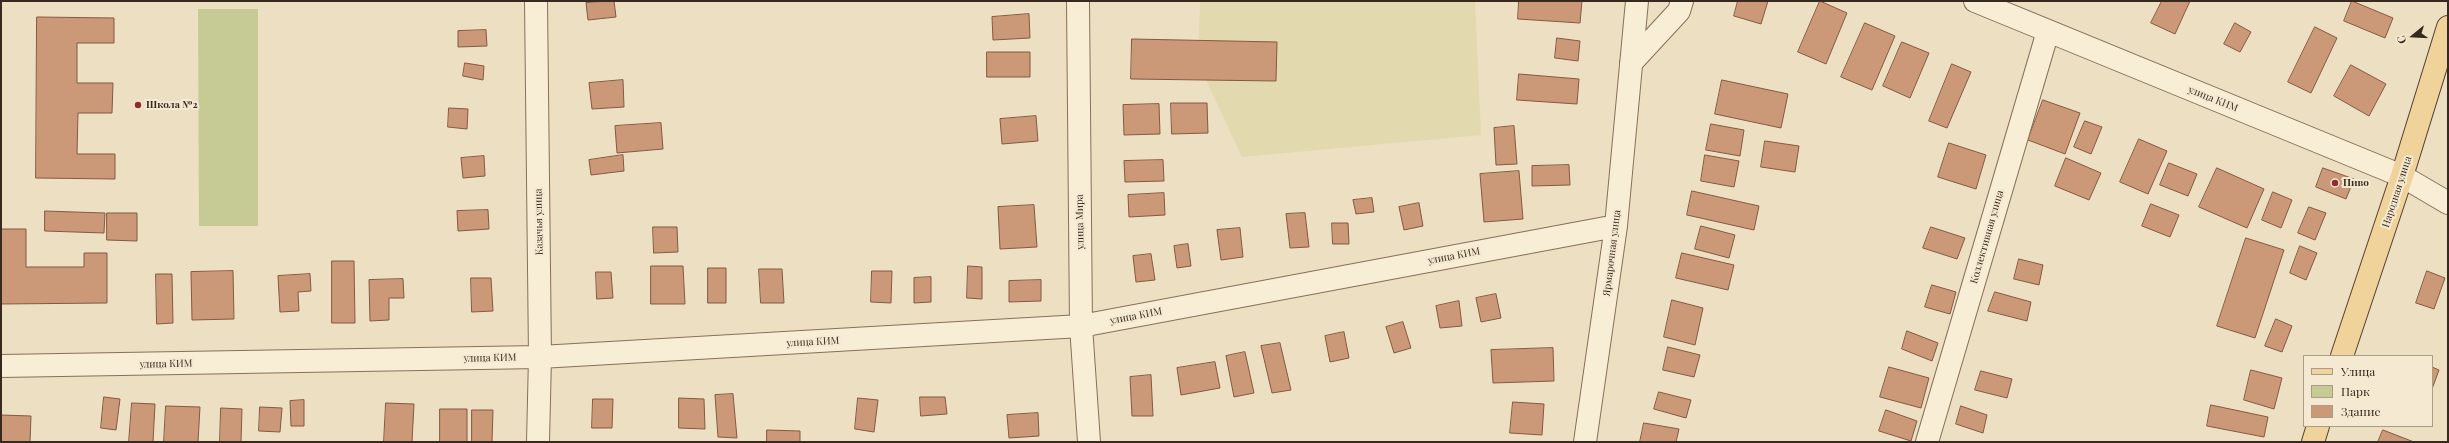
<!DOCTYPE html>
<html>
<head>
<meta charset="utf-8">
<style>
  body { margin:0 }
  #map { position:relative; width:2449px; height:443px; overflow:hidden; background:#eddfc2; font-family:"Playfair Display",serif }
  canvas { display:block }
  .frame { position:absolute; inset:0; border:2px solid #37291d; pointer-events:none }
  .legend { position:absolute; left:2303px; top:355px; width:130px; height:72px; box-sizing:border-box; background:#f5ead1; border:1px solid #a99d89; margin:0; padding:5px 7px; list-style:none; font-size:12px; color:#37291d }
  .legend li { display:flex; align-items:center; gap:8px; height:20px }
  .legend b { width:20px; border:1px solid #a99d89 }
  .north { position:absolute; left:2393px; top:16px; width:40px; height:40px; -webkit-text-stroke:3px #f5ead1; paint-order:stroke; rotate:252deg; font-size:11px; font-weight:700; line-height:16px; text-align:center; color:#37291d }
  .north::after { content:''; display:block; margin:auto; width:14px; height:18px; background:#37291d; clip-path:polygon(50% 0,100% 100%,50% 72%,0 100%) }
</style>
</head>
<body>
<div id="map">
<canvas width="2449" height="443"></canvas>
<div class="frame"></div>
<ul class="legend">
<li><b style="height:5px;background:#f0d39a"></b>Улица</li>
<li><b style="height:11px;background:#c6cb96"></b>Парк</li>
<li><b style="height:11px;background:#cb9878"></b>Здание</li>
</ul>
<div class="north">С</div>
</div>
<script>
const g = document.querySelector('canvas').getContext('2d');
g.lineJoin = 'round';
function paint(path, color) {
  g.fillStyle = color;
  g.fill(path, 'evenodd');
}
function trace(path, color, width, dash) {
  g.strokeStyle = color;
  g.lineWidth = width;
  g.lineCap = dash ? 'butt' : 'round';
  g.setLineDash(dash || []);
  g.stroke(path);
}
function write(font, color, halo, rows, align = 'center') {
  g.font = font + ' "Playfair Display",serif';
  g.lineWidth = 4;
  g.setLineDash([]);
  g.textBaseline = 'middle';
  g.strokeStyle = halo;
  g.fillStyle = color;
  for (const [text, x, y, turn = 0] of rows) {
    g.save();
    g.translate(x, y);
    g.rotate((+turn || 0) * Math.PI / 180);
    g.textAlign = isNaN(turn) ? turn : align;
    if (halo) g.strokeText(text, 0, 0);
    g.fillText(text, 0, 0);
    g.restore();
  }
}
paint(new Path2D(`
  M1200 1H1475L1481 135 1242 157 1198 63Z`), '#e3d9af');
paint(new Path2D(`
  M198 9H258V226H199Z`), '#c6cb96');
const building = new Path2D(`
  M614 1 616 17 588 20 586 3Z
  M1519 1H1582L1580 23 1518 19Z
  M1738 1H1768L1761 24 1734 16Z
  M1820 1 1847 13 1826 64 1798 52Z
  M2162 1H2190L2175 34 2151 23Z
  M2352 1 2393 18 2385 38 2344 21Z
  M1029 14 1030 38 993 40 992 17Z
  M37 17 114 18V43H77V83H113L112 113H78L77 154H115V179L36 178Z
  M1865 23 1895 36 1872 90 1841 77Z
  M2235 23 2251 32 2240 52 2224 44Z
  M2315 27 2337 38 2311 93 2288 82Z
  M486 30 487 46 458 47V31Z
  M1557 38 1580 41 1578 61 1555 58Z
  M1132 39 1277 42 1276 81 1131 79Z
  M1902 42 1929 53 1910 98 1883 86Z
  M987 52H1030V77H987Z
  M465 63 484 66 483 80 463 76Z
  M1952 64 1971 72 1947 128 1929 121Z
  M2351 65 2386 84 2369 116 2334 96Z
  M1519 74 1579 79 1577 104 1517 100Z
  M623 80 624 107 592 109 589 83Z
  M1722 80 1788 94 1781 128 1715 114Z
  M2043 100 2080 113 2065 154 2028 140Z
  M1171 103H1207L1208 133 1172 134Z
  M1159 104 1160 134 1124 135 1123 105Z
  M449 108 468 109 467 129 448 127Z
  M1036 116 1038 141 1002 144 1000 119Z
  M2085 121 2102 127 2091 154 2074 147Z
  M661 123 663 149 617 153 615 126Z
  M1711 124 1744 130 1740 156 1706 150Z
  M1514 126 1517 164 1496 165 1494 128Z
  M2139 139 2167 151 2148 194 2120 182Z
  M1765 141 1799 146 1795 172 1761 167Z
  M1949 143 1986 155 1976 189 1938 177Z
  M623 155 624 171 591 175 589 160Z
  M1705 155 1739 161 1734 187 1701 181Z
  M484 156 485 176 463 178 461 158Z
  M2066 158 2101 173 2089 200 2055 186Z
  M1163 160 1164 181 1125 182 1124 161Z
  M2169 163 2197 174 2188 196 2160 185Z
  M1569 165 1570 185 1532 186V166Z
  M2217 168 2264 189 2247 228 2199 207Z
  M2323 168 2354 179 2346 199 2316 187Z
  M1519 171 1523 219 1484 222 1480 174Z
  M1692 191 1759 206 1754 230 1687 215Z
  M2273 192 2292 200 2281 228 2262 220Z
  M1164 193 1165 215 1129 217 1128 195Z
  M1372 198 1374 212 1356 214 1353 200Z
  M1419 203 1423 226 1404 230 1399 207Z
  M2151 204 2179 215 2170 237 2142 226Z
  M1034 205 1037 247 1000 249 998 207Z
  M2309 207 2326 213 2315 240 2298 233Z
  M488 210 489 229 458 231 457 211Z
  M45 211 105 213 104 233 45 231Z
  M107 213H137V241L107 240Z
  M1305 213 1309 247 1290 248 1286 214Z
  M1332 223H1348L1349 244H1333Z
  M1701 226 1735 235 1729 258 1695 249Z
  M653 227H677L678 252 654 253Z
  M1931 227 1965 238 1957 259 1923 248Z
  M1240 228 1243 257 1221 260 1217 230Z
  M1 229H26V267H84V253H107V303L1 304Z
  M2246 238 2284 250 2255 338 2217 326Z
  M1188 244 1191 266 1177 268 1174 246Z
  M2300 246 2317 253 2306 280 2290 273Z
  M1682 253 1734 265 1728 290 1676 278Z
  M1151 254 1155 280 1136 282 1133 256Z
  M2019 259 2043 265 2039 285 2014 279Z
  M332 261H354L355 323H332Z
  M651 266H683L685 304H651Z
  M968 266 982 267V299L967 298Z
  M708 268H726V303H708Z
  M759 269H782L784 303H761Z
  M233 271 234 319 192 320 191 272Z
  M872 271H892L891 303 871 302Z
  M2427 271 2445 278 2434 309 2416 303Z
  M596 272H611L613 298 597 299Z
  M156 274H172L173 323 157 324Z
  M310 274 311 291 298 292 299 311 280 312 278 276Z
  M931 277V302L914 303V278Z
  M471 278H491L493 311 472 312Z
  M403 279 404 298H389V320L370 321 369 280Z
  M1041 280V301L1009 302V281Z
  M1932 285 1956 292 1950 314 1925 307Z
  M1995 292 2031 302 2027 321 1988 311Z
  M1496 294 1501 318 1481 322 1476 298Z
  M1672 300 1703 308 1695 345 1664 337Z
  M1459 301 1462 326 1440 328 1436 306Z
  M2276 319 2292 326 2282 352 2265 346Z
  M1403 322 1411 348 1394 353 1386 327Z
  M1907 331 1938 343 1932 361 1902 349Z
  M1344 332 1349 358 1330 362 1325 336Z
  M1280 343 1291 390 1272 393 1261 346Z
  M1668 347 1700 355 1694 377 1663 370Z
  M1553 348 1554 381 1493 383 1491 350Z
  M1245 352 1254 393 1234 397 1226 356Z
  M1215 362 1220 388 1181 395 1177 368Z
  M1889 367 1929 378 1921 408 1880 397Z
  M2432 367 2439 370 2432 389Z
  M2251 370 2282 378 2274 409 2244 400Z
  M1981 371 2012 379 2007 398 1975 390Z
  M1151 375 1153 416H1132L1130 377Z
  M1659 392 1691 400 1686 418 1654 409Z
  M733 394 737 438 718 437 715 395Z
  M104 397 120 399 116 430 101 428Z
  M920 397H945L947 414 921 416Z
  M679 398 704 399 705 429 679 428Z
  M858 398 878 400 874 432 855 429Z
  M593 399H613L612 428H592Z
  M304 400V426H291L290 401Z
  M1513 402 1544 404 1542 435 1510 433Z
  M132 403 155 404 153 442H129Z
  M386 403 414 404 412 442H384Z
  M2211 405 2268 417 2264 437 2207 426Z
  M166 406 200 407 198 442H164Z
  M1961 406 1987 415 1983 433 1956 424Z
  M260 407 282 408 280 432 259 431Z
  M221 408 242 409 241 442H220Z
  M440 409H467V442H440Z
  M472 410H493L492 442H472Z
  M1886 410 1917 421 1911 441 1879 431Z
  M1038 413 1039 436 1009 438 1007 415Z
  M1 415 31 416 30 442H1Z
  M1644 423 1679 429 1676 442H1640Z
  M767 430 800 431V442H767Z
  M2383 430 2414 442H2378Z`);
paint(building, '#cb9878');
trace(building, '#855940', 1);
const minor = new Path2D(`
  M536 1 540 357 538 442
  M1078 1 1081 326 1089 442
  M1975 1 2402 176 2448 203
  M1631 63 1679 11 1682 1
  M1 366 540 357 1081 326 1616 226
  M1585 442 1616 226 1637 1
  M1927 442 2048 31`);
const major = new Path2D(`
  M2342 356 2402 176 2448 27
  M2313 442 2318 426`);
trace(minor, '#877059', 24);
trace(major, '#543f2e', 24);
trace(minor, '#f8edd5', 22);
trace(major, '#f0d39a', 22);
for (const [x, y, r, color] of [
  [138,105,4,"#952a2e"],
  [2335,183,4,"#952a2e"]
]) {
  const dot = new Path2D();
  dot.arc(x, y, r, 0, 2 * Math.PI);
  g.fillStyle = color;
  g.fill(dot);
  trace(dot, '#f5ead1', 1.5);
}
write('10px', '#37291d', '#f5ead1', [
  ["улица КИМ",2213,99,22],
  ["Народная улица",2397,192,-72],
  ["Казачья улица",539,222,-91],
  ["улица Мира",1080,222,-91],
  ["Коллективная улица",1987,237,-74],
  ["Ярмарочная улица",1612,253,-83],
  ["улица КИМ",1454,256,-11],
  ["улица КИМ",1136,316,-11],
  ["улица КИМ",813,342,-3],
  ["улица КИМ",490,358,-1],
  ["улица КИМ",166,364,-1]
]);
write('bold 10px', '#37291d', '#f5ead1', [
  ["Школа №2",146,105],
  ["Пиво",2343,183]
], 'left');
</script>
</body>
</html>
